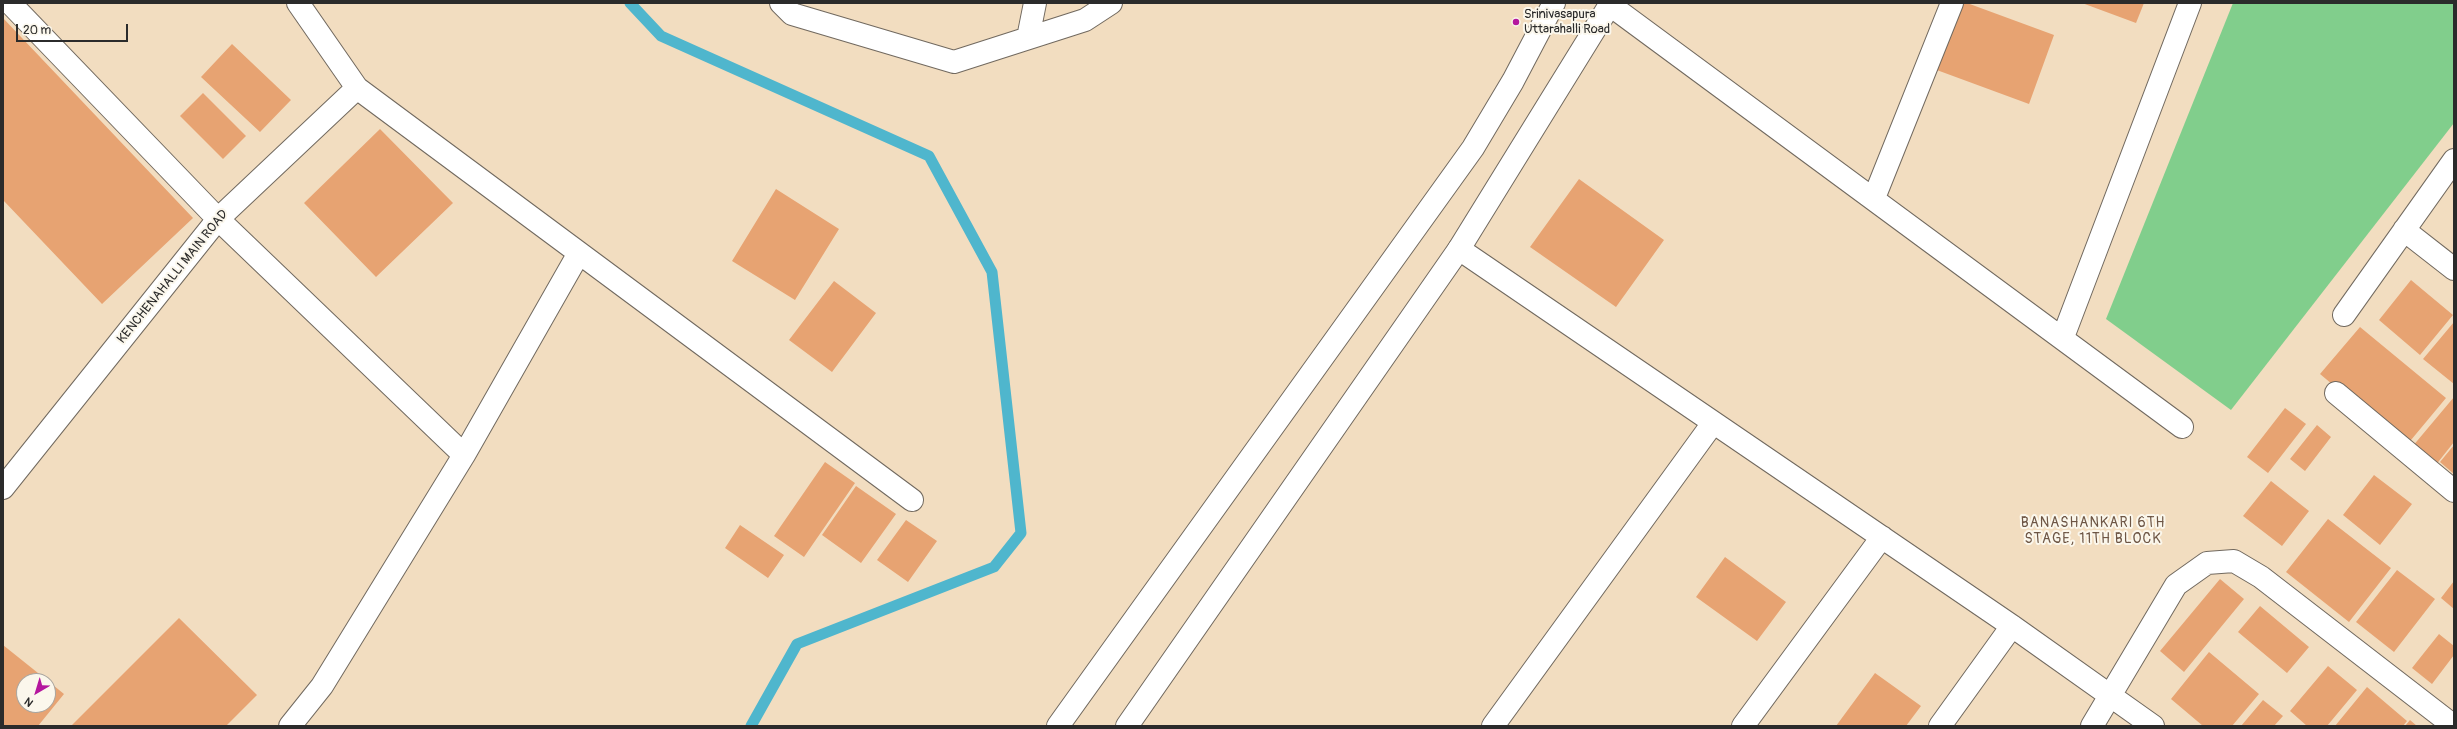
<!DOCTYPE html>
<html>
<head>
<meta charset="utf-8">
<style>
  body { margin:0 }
  #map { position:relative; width:2457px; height:729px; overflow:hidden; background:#f2ddc0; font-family:Pangolin,sans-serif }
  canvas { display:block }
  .frame { position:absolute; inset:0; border:4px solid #2b2b2b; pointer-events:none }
  .north { position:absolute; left:16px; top:673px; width:40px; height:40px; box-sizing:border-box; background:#fbf7ec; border:1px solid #a8a59f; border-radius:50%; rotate:218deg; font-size:11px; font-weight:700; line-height:16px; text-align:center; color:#2b2b2b }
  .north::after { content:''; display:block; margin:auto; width:14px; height:18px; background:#b5179e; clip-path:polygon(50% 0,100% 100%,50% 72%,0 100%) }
  .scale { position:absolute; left:16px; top:24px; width:112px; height:18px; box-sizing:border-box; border:2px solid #2b2b2b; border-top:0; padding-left:5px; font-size:12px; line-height:14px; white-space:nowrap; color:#2b2b2b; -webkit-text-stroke:3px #fbf7ec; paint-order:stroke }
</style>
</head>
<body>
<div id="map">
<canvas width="2457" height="729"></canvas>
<div class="frame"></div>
<div class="north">N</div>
<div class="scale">20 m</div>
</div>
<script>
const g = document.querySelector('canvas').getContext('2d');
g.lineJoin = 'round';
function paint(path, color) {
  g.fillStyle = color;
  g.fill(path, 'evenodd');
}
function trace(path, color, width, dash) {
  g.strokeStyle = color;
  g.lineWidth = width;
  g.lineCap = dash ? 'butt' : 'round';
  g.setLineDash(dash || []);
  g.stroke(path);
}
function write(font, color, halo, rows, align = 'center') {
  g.font = font + ' Pangolin,sans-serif';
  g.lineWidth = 4;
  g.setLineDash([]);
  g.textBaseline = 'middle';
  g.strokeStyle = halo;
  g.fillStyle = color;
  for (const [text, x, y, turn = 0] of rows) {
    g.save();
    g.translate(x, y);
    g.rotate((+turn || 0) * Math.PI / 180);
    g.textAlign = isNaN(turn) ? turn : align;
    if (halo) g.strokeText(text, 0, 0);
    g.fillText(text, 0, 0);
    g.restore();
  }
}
paint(new Path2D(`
  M2233 3H2454V123L2231 410 2106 319Z`), '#81ce8c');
trace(new Path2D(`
  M630 3 661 36 929 156 992 272 1021 533 994 567 797 644 751 726`), '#4fb6cd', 11);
paint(new Path2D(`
  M1957 3H1967L2054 35 2029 104 1934 69Z
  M2082 3H2144L2136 23Z
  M3 18 193 218 102 304 3 200Z
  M232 44 291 100 260 132 201 77Z
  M203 93 246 136 223 159 180 116Z
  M380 129 453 203 376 277 304 203Z
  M1579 179 1664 240 1616 307 1530 247Z
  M776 189 839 229 795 300 732 261Z
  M2411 280 2453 315 2420 355 2379 320Z
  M834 281 876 313 832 372 789 340Z
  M2454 322V384L2423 359Z
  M2360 327 2446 398 2406 446 2320 374Z
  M2454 397V442L2435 466 2412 447Z
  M2285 408 2306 424 2268 473 2247 457Z
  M2317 425 2331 437 2305 471 2290 459Z
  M2454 445V474L2440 462Z
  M825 462 855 483 804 557 774 536Z
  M2374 475 2412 504 2380 545 2343 515Z
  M2271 481 2309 511 2282 546 2243 516Z
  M856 486 896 514 861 563 822 535Z
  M2328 519 2391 568 2349 622 2286 572Z
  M906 520 937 541 908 582 877 560Z
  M740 525 784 555 768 578 725 548Z
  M1725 557 1786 602 1757 641 1696 597Z
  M2397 570 2435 599 2394 652 2356 622Z
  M2220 579 2244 599 2184 672 2160 651Z
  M2454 581V609L2441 598Z
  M2260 606 2309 647 2287 673 2238 632Z
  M179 618 257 695 226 726H71Z
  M2439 634 2454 646V655L2432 684 2412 668Z
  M3 645 48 681H24V705H48V681L64 694 38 726H3Z
  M2209 652 2259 694 2232 726H2203L2171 699Z
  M2328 666 2357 690 2327 726H2307L2290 711Z
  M1875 673 1921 706 1906 726H1836Z
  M2367 687 2407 721 2403 726H2335Z
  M2263 700 2283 716 2274 726H2241Z
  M2410 720 2417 726H2405Z`), '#e7a372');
const street = new Path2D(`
  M10 3 218 219 464 455 322 686 290 726
  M781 3 792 14 954 62 1085 20 1111 3
  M1610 5 2182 427
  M1028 38 1035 3
  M357 88 912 500
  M1874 198 1952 3
  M2404 230 2454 269
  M1459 249 2012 626 2153 726
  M2344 315 2454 160
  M2063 337 2190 3
  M2336 393 2454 491
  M464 455 579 253
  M3 488 218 219 357 88 298 3
  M1493 726 1713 423
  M1743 726 1882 537
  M1940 726 2012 626
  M2092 726 2176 585 2207 563 2234 561 2261 577 2454 726`);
const secondary = new Path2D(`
  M1058 726 1473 148 1513 81 1554 3
  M1127 726 1459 249 1611 3`);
trace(street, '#71695f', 24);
trace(secondary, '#71695f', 24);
trace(street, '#fff', 22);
trace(secondary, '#fff', 22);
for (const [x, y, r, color] of [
  [1516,22,4,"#b5179e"]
]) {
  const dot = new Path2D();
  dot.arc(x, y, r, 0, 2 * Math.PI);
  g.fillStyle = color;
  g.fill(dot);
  trace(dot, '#fbf7ec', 1.5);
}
write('13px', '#2b2b2b', '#fbf7ec', [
  ["Srinivasapura",1524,15],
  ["Uttarahalli Road",1524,30]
], 'left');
write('13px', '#2b2b2b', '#fbf7ec', [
  ["KENCHENAHALLI MAIN ROAD",173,277,-51]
]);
g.letterSpacing = '1px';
write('14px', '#6d5544', '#fbf7ec', [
  ["BANASHANKARI 6TH",2093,523],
  ["STAGE, 11TH BLOCK",2093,539]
]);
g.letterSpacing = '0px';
</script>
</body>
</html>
